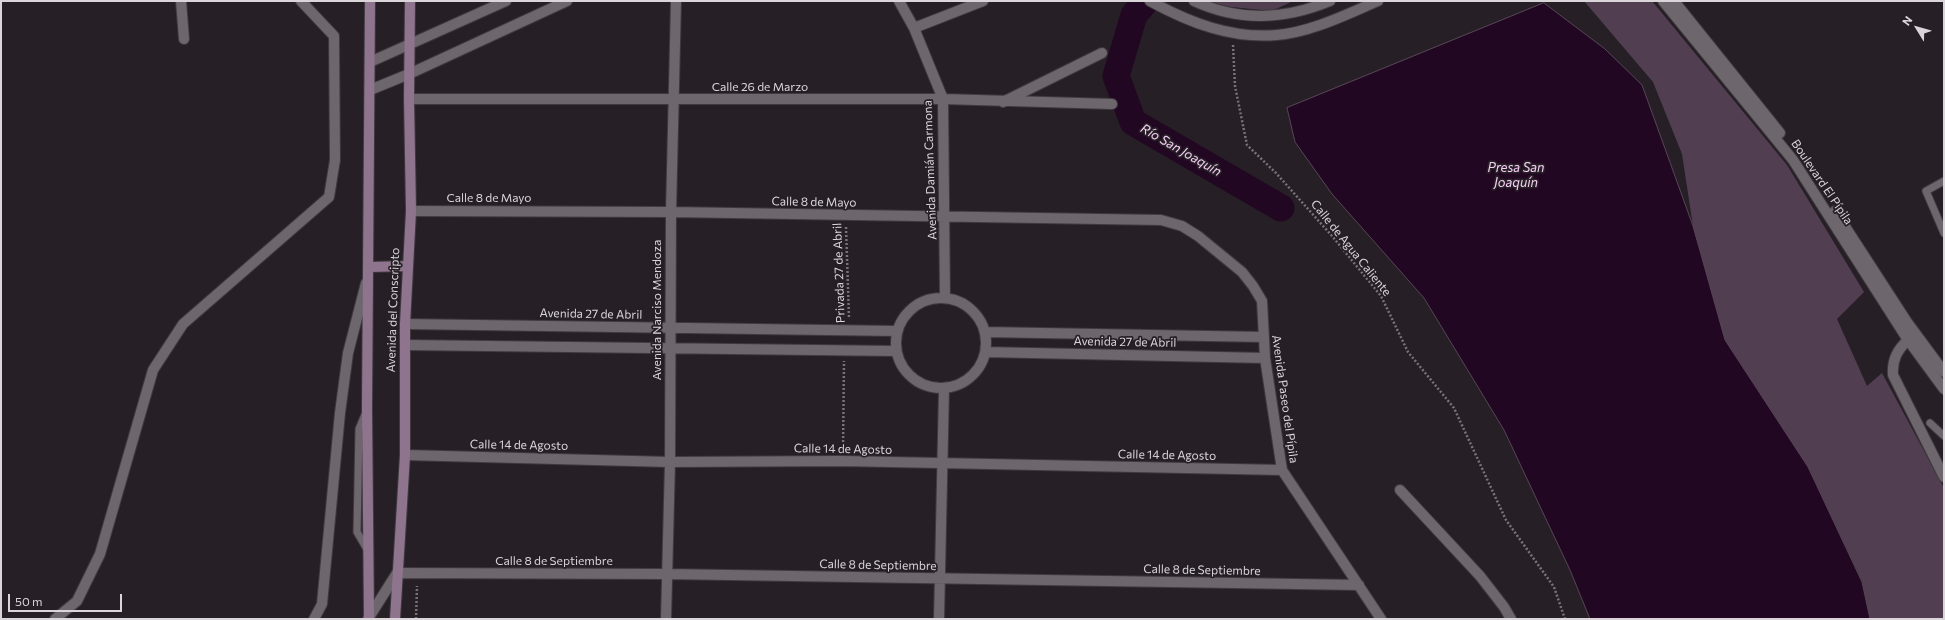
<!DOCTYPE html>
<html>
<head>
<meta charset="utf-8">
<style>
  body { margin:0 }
  #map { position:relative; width:1945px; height:620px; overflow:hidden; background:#262026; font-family:Commissioner,sans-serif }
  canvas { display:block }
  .frame { position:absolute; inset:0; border:2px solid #dad5d9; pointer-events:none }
  .north { position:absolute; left:1897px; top:8px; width:40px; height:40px; -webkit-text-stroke:3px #262026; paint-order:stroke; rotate:307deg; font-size:11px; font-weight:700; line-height:16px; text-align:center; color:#dad5d9 }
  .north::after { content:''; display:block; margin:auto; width:14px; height:18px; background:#dad5d9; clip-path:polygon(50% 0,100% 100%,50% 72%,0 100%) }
  .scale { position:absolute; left:8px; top:594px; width:114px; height:18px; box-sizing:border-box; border:2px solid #dad5d9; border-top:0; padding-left:5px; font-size:12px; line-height:14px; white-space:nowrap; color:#dad5d9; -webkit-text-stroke:3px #262026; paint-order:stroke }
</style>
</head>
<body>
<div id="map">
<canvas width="1945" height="620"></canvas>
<div class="frame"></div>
<div class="north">N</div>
<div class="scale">50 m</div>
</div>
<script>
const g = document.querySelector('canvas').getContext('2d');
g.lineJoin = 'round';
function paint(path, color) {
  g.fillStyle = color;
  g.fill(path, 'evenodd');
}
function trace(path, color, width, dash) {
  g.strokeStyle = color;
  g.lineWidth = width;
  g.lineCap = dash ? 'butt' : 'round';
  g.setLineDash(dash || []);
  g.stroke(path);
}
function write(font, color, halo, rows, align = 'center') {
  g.font = font + ' Commissioner,sans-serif';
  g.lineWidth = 3.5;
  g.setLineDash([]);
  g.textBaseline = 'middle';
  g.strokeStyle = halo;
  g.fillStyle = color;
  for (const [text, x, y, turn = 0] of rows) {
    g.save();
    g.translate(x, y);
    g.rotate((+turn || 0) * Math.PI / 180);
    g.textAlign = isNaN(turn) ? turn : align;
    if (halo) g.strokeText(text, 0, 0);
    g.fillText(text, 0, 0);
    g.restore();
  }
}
paint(new Path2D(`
  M1203 1H1293L1272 11 1211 5Z
  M1584 1H1652L1787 165 1864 292 1837 319 1867 386 1882 373 1944 488V619H1870L1862 581 1808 467 1725 340 1693 226 1682 154 1653 82Z`), '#513f51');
const water = new Path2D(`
  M1544 3 1605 49 1642 85 1693 226 1725 340 1808 467 1862 582 1870 619H1590L1570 570 1504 430 1424 298 1332 194 1295 142 1287 108Z`);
paint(water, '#210721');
trace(water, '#584558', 1);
trace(new Path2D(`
  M1146 1 1134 15 1116 76 1133 122 1281 208`), '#210721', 27);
const service = new Path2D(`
  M1944 181 1926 191 1944 233
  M366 412 359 429 357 532 368 551
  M1930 423 1944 436`);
const minor = new Path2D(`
  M181 1 184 39
  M899 1 914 28 943 99 945 298
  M914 28 983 1
  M370 62 506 1
  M370 90 409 74 567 1
  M409 99H943L1112 104
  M1003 102 1102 53
  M411 211 671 212 1161 220 1182 226 1198 236 1242 272 1253 286 1262 301 1265 358 1282 470 1381 619
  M896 343a45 45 0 1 1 90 0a45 45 0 1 1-90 0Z
  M405 324 897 331
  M985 332 1263 337
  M1908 340C1897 350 1892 360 1893 375L1944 477
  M405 345 896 351
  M985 352 1265 358
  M405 455 670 462 842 461 1282 470
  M1400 490 1480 576 1504 607 1511 619
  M55 619 77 601 100 554 153 370 183 324 329 197 335 160 334 36 301 1
  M314 619 322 604 340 413 348 353 366 283
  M368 619 397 573 666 574 1359 585
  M666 619 670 462 671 212 676 1
  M939 619 944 389`);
const tertiary = new Path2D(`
  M1150 1C1190 23 1232 39 1277 35 1312 32 1347 14 1378 1
  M1194 1C1240 22 1284 20 1330 1
  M1663 1 1793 160 1908 340 1944 389
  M1674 1 1780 133
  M1835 211 1907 322 1944 372`);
const secondary = new Path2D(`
  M370 267 407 266
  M369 619 367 408 370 1
  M395 619 405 455V324L411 211 409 99 410 1`);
trace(service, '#403a3f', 9);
trace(minor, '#403a3f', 12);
trace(tertiary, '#403a3f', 12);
trace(secondary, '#403a3f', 12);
trace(new Path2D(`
  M1233 45 1235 86 1247 145 1276 173 1332 236 1381 296 1408 352 1454 408 1506 520 1554 587 1565 619
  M846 227 849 318
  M843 450 844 361
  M416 619 417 586`), '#797378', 2.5, [2, 2]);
trace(service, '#6d666d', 7);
trace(minor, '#6d666d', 10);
trace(tertiary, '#6d666d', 10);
trace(secondary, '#8f748e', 10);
write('12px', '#dad5d9', '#262026', [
  ["Calle 26 de Marzo",760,87],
  ["Avenida Damián Carmona",930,170,-92],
  ["Boulevard El Pípila",1822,182,56],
  ["Calle 8 de Mayo",489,198],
  ["Calle 8 de Mayo",814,202,1],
  ["Calle de Agua Caliente",1351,248,51],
  ["Privada 27 de Abril",839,273,-92],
  ["Avenida del Conscripto",393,310,-88],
  ["Avenida Narciso Mendoza",657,310,-90],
  ["Avenida 27 de Abril",591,314,1],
  ["Avenida 27 de Abril",1125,342,1],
  ["Avenida Paseo del Pípila",1285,399,82],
  ["Calle 14 de Agosto",519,445,1],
  ["Calle 14 de Agosto",843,449,1],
  ["Calle 14 de Agosto",1167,455,1],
  ["Calle 8 de Septiembre",554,561],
  ["Calle 8 de Septiembre",878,565,1],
  ["Calle 8 de Septiembre",1202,570,1]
]);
write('italic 13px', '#f9cef8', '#262026', [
  ["Río San Joaquín",1181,150,30],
  ["Presa San",1516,168],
  ["Joaquín",1516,183]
]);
</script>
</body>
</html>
